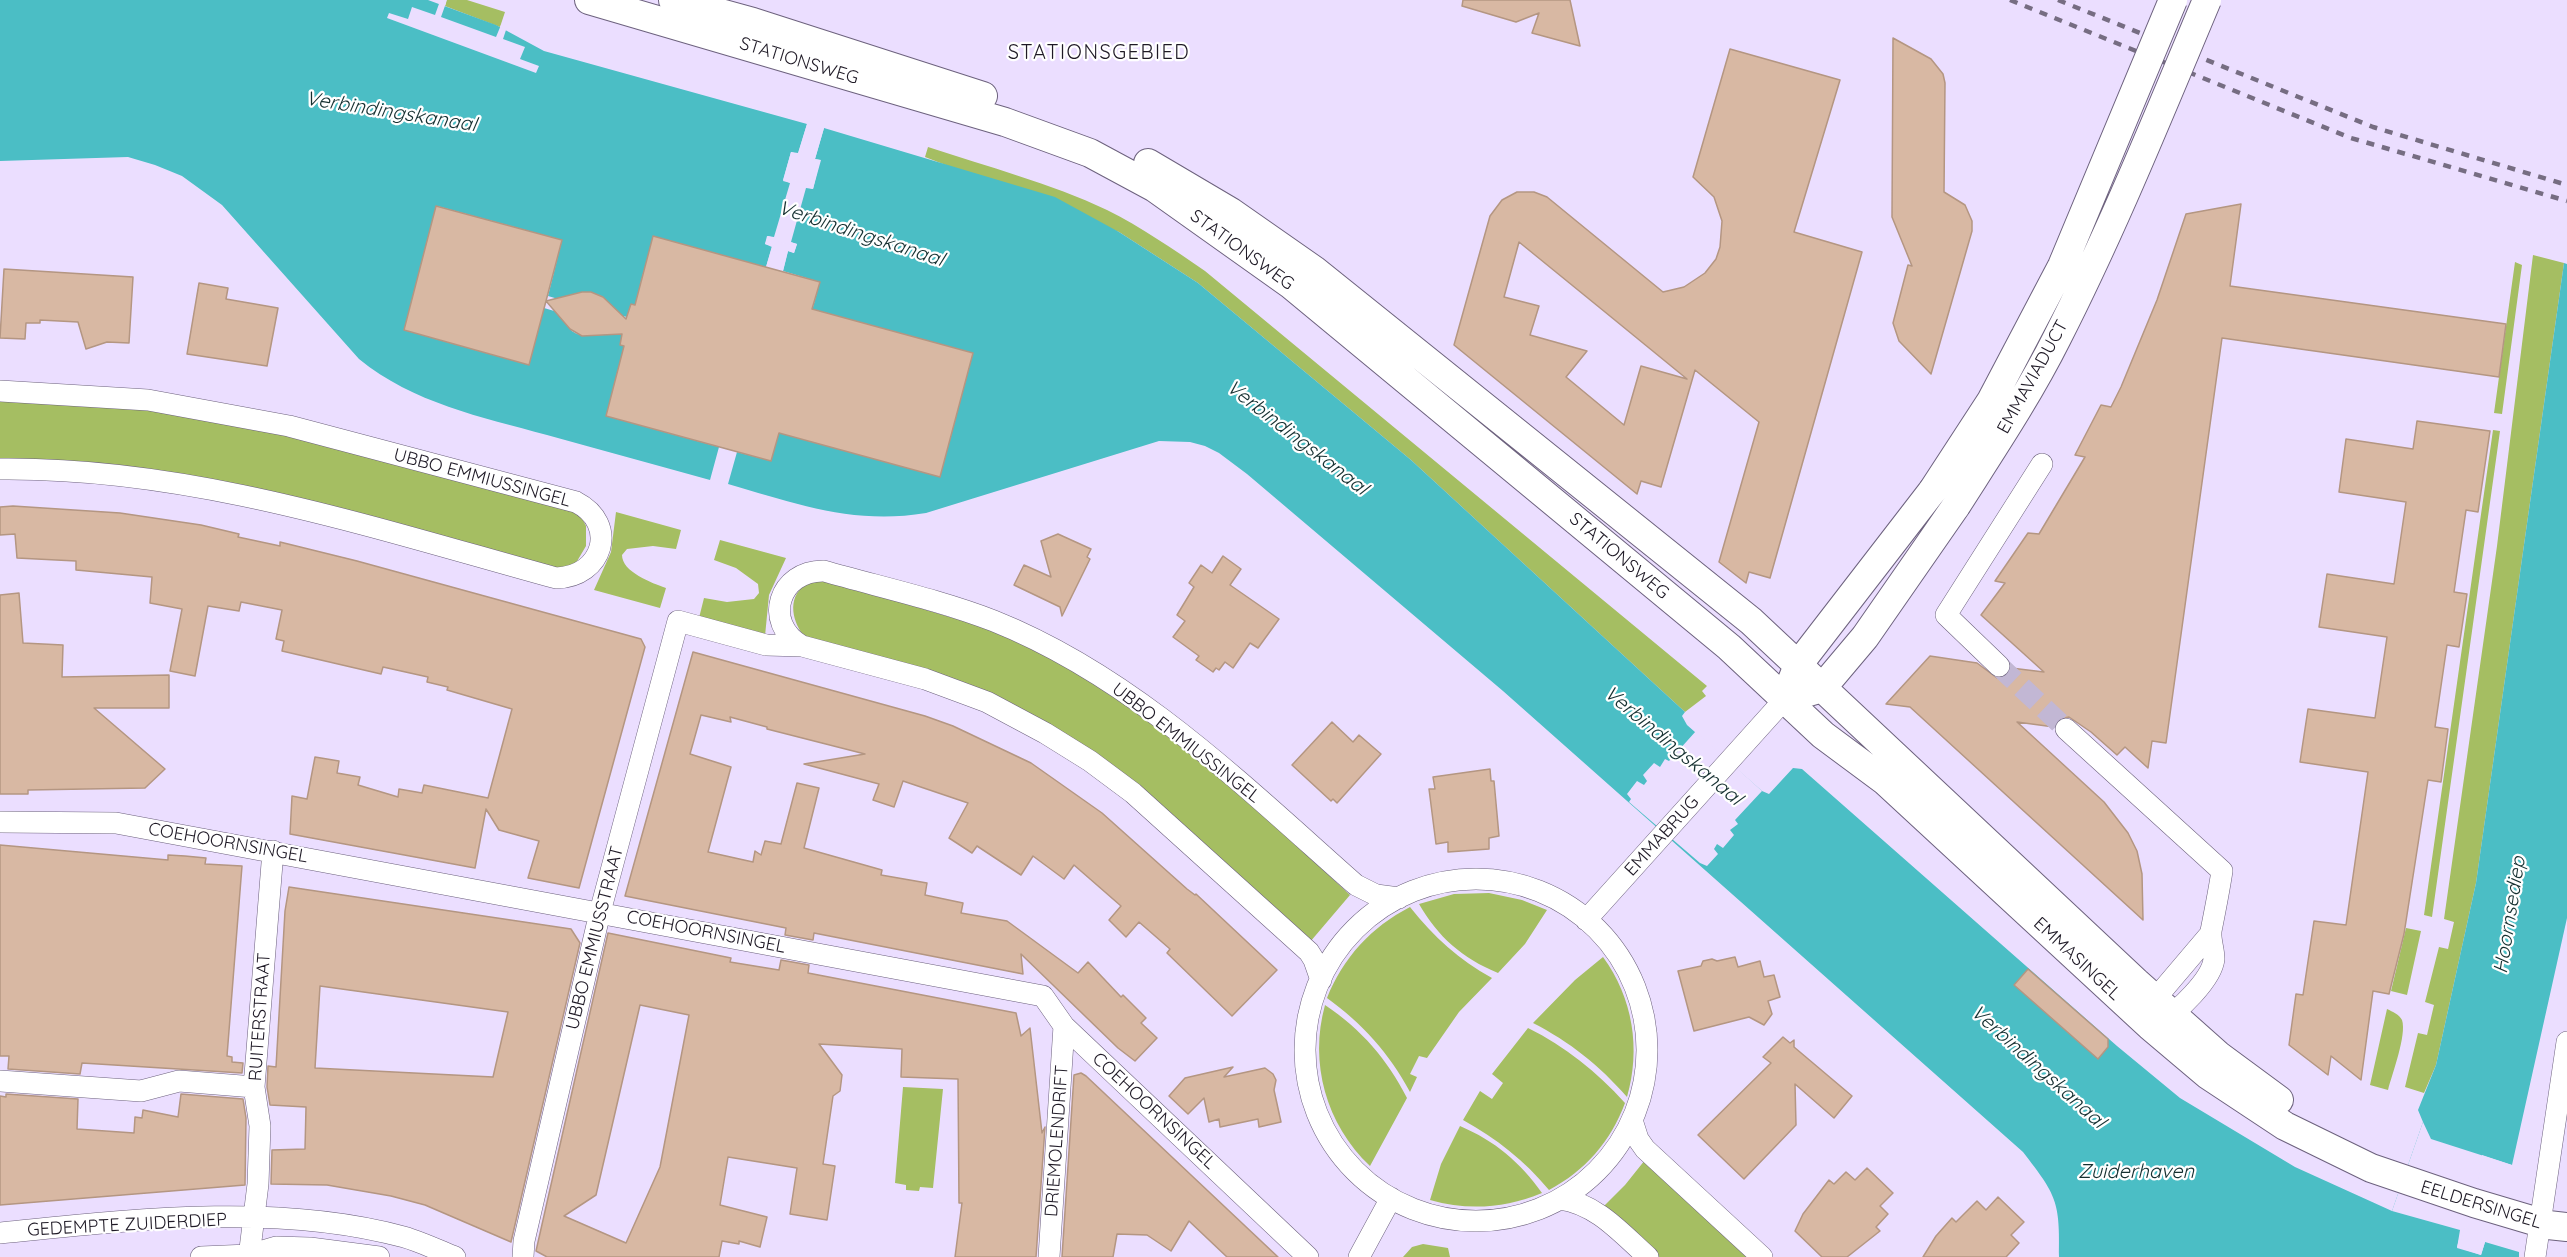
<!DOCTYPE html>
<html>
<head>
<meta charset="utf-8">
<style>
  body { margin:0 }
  canvas { display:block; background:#ebdeff }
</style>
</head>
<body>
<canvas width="2567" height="1257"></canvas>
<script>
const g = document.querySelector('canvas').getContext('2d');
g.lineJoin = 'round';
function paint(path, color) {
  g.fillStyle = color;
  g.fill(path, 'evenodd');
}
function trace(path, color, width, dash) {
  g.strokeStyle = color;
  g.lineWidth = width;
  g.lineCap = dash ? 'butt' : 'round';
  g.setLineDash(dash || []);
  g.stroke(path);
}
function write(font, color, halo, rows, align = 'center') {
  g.font = font + ' Quicksand,sans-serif';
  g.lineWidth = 4.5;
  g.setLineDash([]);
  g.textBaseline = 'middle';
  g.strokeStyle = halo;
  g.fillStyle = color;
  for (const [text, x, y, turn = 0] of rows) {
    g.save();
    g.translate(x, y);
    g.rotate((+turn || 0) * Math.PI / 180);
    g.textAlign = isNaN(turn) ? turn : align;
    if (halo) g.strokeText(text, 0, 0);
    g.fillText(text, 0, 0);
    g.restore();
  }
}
paint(new Path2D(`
  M447 0H467L505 12 500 27 445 6Z
  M928 147C988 167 1050 183 1107 210 1141 227 1173 249 1205 271L1707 686 1702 691 1706 696 1685 712 1411 460 1198 283 1119 232 925 157Z
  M2533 255 2564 263 2476 883 2436 1065 2424 1093 2405 1087 2418 1033 2427 1035 2434 1005 2425 1002 2439 947 2448 949 2454 922 2444 919 2497 546Z
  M2515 262 2522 265 2502 414 2494 413Z
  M0 399 106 402 288 432 573 510 583 520 586 526V546L576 563 557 570 312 503 0 461Z
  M2493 430 2500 431 2432 917 2424 915Z
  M616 512 681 530 676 549 653 546 627 549 622 555C622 572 652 583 666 588L660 608 594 590 611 552Z
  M720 540 786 558 769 595 765 636 699 618 704 598 727 602 754 599 759 593 758 584 736 568 714 560Z
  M823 579 990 629 1045 652 1148 715 1250 801 1350 895 1310 942 1094 754 805 637C793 624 786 598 805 585 810 582 817 581 823 579Z
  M1489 893 1522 900 1547 910 1525 944 1498 973C1462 958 1438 937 1419 904L1454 894Z
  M1410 907C1434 937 1459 960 1492 978L1459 1012 1427 1058 1419 1056 1410 1074 1417 1077 1410 1092C1389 1053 1363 1024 1327 998 1343 958 1371 927 1410 907Z
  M2406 928 2421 931 2407 995 2391 991Z
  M1603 957C1633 998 1641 1049 1627 1097 1599 1065 1570 1042 1533 1023L1575 980Z
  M1325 1005C1362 1030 1387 1059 1407 1098L1370 1166C1326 1124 1309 1063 1325 1005Z
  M2387 1009C2393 1012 2399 1014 2402 1020 2407 1035 2392 1074 2388 1090L2370 1085Z
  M1528 1028C1566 1047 1596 1071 1625 1103 1611 1141 1585 1171 1549 1190 1524 1160 1497 1139 1463 1120L1480 1091 1492 1099 1503 1083 1492 1074Z
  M903 1087 943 1089 933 1188 920 1187 919 1191 906 1190V1185L895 1183Z
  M1460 1126C1495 1141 1520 1162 1542 1193 1505 1208 1469 1211 1430 1200L1441 1164Z
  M1645 1160 1752 1257H1659L1603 1207 1625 1185Z
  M1423 1244 1448 1248 1450 1257H1403L1412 1247Z`), '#a5be62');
paint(new Path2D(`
  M0 0H428L496 25 544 51 807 124 798 154 791 152 783 181 813 189 820 160 815 159 824 128 1055 197 1119 232 1198 283 1411 460 1685 712 1682 716 1687 725 1762 791 1769 794 1793 768 1802 769 2117 1046 2180 1098 2295 1167 2392 1211 2423 1122 2418 1110 2436 1065 2476 883 2564 263 2567 264V918L2512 1165 2482 1155 2457 1247 2481 1255 2485 1242 2519 1252V1257H2059C2060 1201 2057 1196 2023 1152L1503 691 1247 474 1219 453 1205 446 1190 442 1159 441 926 513C854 525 797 504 728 484L737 452 771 461 784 411 940 477 973 353 850 320 806 332 820 282 783 271 788 251 794 253 797 244 768 236 765 244 772 246 766 267 653 237 640 285 648 308 631 304 627 317 615 314C603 288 588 289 565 301L548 296 562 240 437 206 404 330 529 365 544 308 561 313C573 349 598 332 623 330L620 345 637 350 619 367 606 416 719 447 710 480C656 465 601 450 547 435 481 417 413 403 359 359L222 205 182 176 155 165 128 157 0 161Z`), '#4bbec5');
paint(new Path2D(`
  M440 1 446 3 441 17 496 37 501 25 507 27 503 39 525 47 520 59 539 66 536 73 387 18 389 13 408 19 412 7 435 15Z
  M807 124H810L801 155 793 156 786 178 810 185 817 162 812 158 821 128H824L815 159 821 160 813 189 806 188 791 242 797 244 794 253 788 251 783 271H780L785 250 792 249 793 246 769 239V242L775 246 769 268 766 267 772 247 765 244 767 236 774 237 790 183 783 180 791 152 798 153Z
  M1696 731 1762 791 1735 820 1738 824 1730 830 1734 835 1723 848 1717 844 1714 849 1718 854 1707 866 1700 863 1629 802 1631 799 1627 794 1637 781 1644 785 1647 781 1643 775 1654 763 1660 767 1665 759 1669 761Z
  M2423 1122 2431 1139 2512 1165 2511 1167 2484 1159 2460 1246 2479 1251 2483 1241 2486 1239 2481 1255 2457 1248 2460 1230 2392 1211Z`), '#ebdeff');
const building = new Path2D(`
  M1463 0H1570L1580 46 1532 33 1539 13 1516 22 1462 6Z
  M1893 38 1931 59 1943 74 1945 83 1944 192 1965 205 1972 221V231L1931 374 1899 341 1893 323 1908 265 1912 266 1892 217Z
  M1730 49 1840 80 1794 232 1862 252 1770 578 1749 572 1746 583 1719 562 1759 422 1695 370 1661 487 1641 481 1637 494 1454 345 1490 216 1502 200 1517 192H1534L1547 197 1663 292 1684 287 1705 273 1716 259 1720 247 1722 221 1714 197 1693 177ZM1519 242 1605 312 1687 379 1641 366 1624 425 1566 377 1587 351 1530 335 1539 306 1504 297Z
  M2241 204 2230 286 2506 324 2499 377 2222 338 2166 743 2152 741 2148 768 2125 747 2117 755 2091 732 2069 717 2057 720 2054 727 2017 722 2104 802 2128 833 2137 851 2142 874 2143 920 1910 707 1886 704 1930 656 1977 663 1997 678 2008 675 2011 668 2044 672 1981 615 2005 583 1995 581 2028 533 2039 534 2085 457 2075 455 2101 405 2111 407 2121 387 2157 300 2186 214Z
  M436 206 562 240 546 301 582 292H591L603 297 626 319 631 304 635 305 653 236 820 282 812 309 973 353 940 477 779 433 771 461 606 416 624 346 620 345 622 334 582 336 570 329 546 301 529 365 404 330Z
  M4 269 133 277 129 343 107 342 86 349 78 322 40 320V323H26L25 339 0 338Z
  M199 283 228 288 226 299 278 308 267 366 187 354Z
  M2417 421 2490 431 2478 512 2466 510 2454 592 2467 594 2459 647 2447 645 2435 727 2448 729 2441 782 2428 780 2404 934 2389 994 2373 991 2361 1080 2331 1056 2328 1075 2289 1045 2296 994 2303 995 2314 921 2346 925 2368 772 2300 762 2308 709 2375 718 2387 637 2319 627 2327 574 2394 584 2406 502 2339 492 2346 439 2413 449Z
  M13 506 120 513 201 525 239 534 238 537 280 546V542L357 561 641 639 645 647 579 888 528 878 539 841 499 830 486 809 475 868 290 834 292 796 307 799 315 757 339 761 337 773 360 777 358 785 398 797 399 789 422 793 424 785 488 798 512 709 447 690 448 687 427 682 428 677 383 667 381 674 282 651 284 641 276 639 282 610 241 602 239 611 208 606 195 676 170 671 182 609 150 603 152 577 76 570V561L17 558 15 534 0 535V507Z
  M1058 534 1091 549 1087 557 1090 559 1062 616 1060 607 1014 585 1024 565 1051 577 1041 541Z
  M1223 556 1241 569 1230 585 1279 619 1258 648 1250 643 1233 668 1225 662 1219 670 1216 668 1213 672 1196 660 1199 656 1173 637 1185 621 1177 615 1194 587 1189 583 1201 565 1212 573Z
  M19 593 23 643 63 645 62 677 169 675V708H94L165 769 145 788 28 790V794H0V595Z
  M693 652 925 716 953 726 1031 763 1102 813 1187 889 1195 895 1196 894 1277 970 1232 1016 1167 953 1170 949 1139 922 1126 937 1109 920 1121 906 1074 865 1064 879 1033 856 1021 875 977 846 972 853 949 838 968 803 903 781 894 807 873 800 879 784 804 764 865 754 767 729V727L730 717 731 722 701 715 690 754 731 767 708 852 753 862 755 851 761 855 765 841 781 844 797 783 819 788 804 848 882 870 881 875 927 883 925 895 963 903 961 913 1007 921 1078 973 1088 962 1121 997 1123 995 1146 1018 1141 1023 1157 1038 1135 1061 1118 1048 1021 954 1023 974 814 933 813 940 785 935 786 928 625 896Z
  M1332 722 1353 742 1359 735 1381 754 1337 803 1333 799 1331 801 1292 765Z
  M1490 769 1491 781H1494L1499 836 1489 838V849L1448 852V842L1436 844 1429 789H1435L1433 777Z
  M0 845 168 860V855L185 856 206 858 205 864 242 866 227 1056 232 1057V1062L243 1063 242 1073 82 1063 80 1074 8 1069 9 1056H0Z
  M289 887 571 929 580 943 511 1242 425 1205 391 1196 327 1185 271 1184 272 1150 305 1149 306 1107 270 1105 267 1087 268 1066 276 1067 285 911ZM320 986 508 1012 493 1077 315 1068Z
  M608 933 731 958 730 962 779 970 781 960 809 965 808 973 1016 1013 1021 1036 1030 1028 1042 1133 1045 1127 1036 1257H955L962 1203H959L958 1079 901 1077 902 1049 819 1044 842 1075 840 1091 833 1096 823 1164 835 1166 827 1220 790 1214 797 1168 728 1157 720 1205 767 1217 760 1247 739 1241V1244L722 1241 719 1257H547L536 1251ZM640 1005 689 1015 660 1167 626 1243 564 1216 596 1195Z
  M1735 957 1738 967 1760 961 1764 977 1774 975 1780 997 1768 1001 1772 1014 1764 1025 1749 1017 1694 1031 1678 971 1701 966 1703 961 1712 959 1717 961Z
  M2028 969 2108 1039V1047L2098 1059 2014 985Z
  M1783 1037 1790 1043 1794 1040V1047L1852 1096 1834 1118 1795 1084 1796 1125 1744 1179 1698 1135 1771 1063 1763 1057Z
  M1233 1067 1224 1077 1265 1068 1273 1074 1276 1080 1274 1090 1281 1122 1259 1127 1258 1119 1220 1127 1219 1119 1209 1122 1204 1098 1188 1114 1169 1096 1185 1078Z
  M1081 1073 1086 1076 1278 1257H1227L1189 1221 1171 1251 1147 1235 1117 1234 1113 1257H1062L1074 1075Z
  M6 1094 78 1099 77 1129 134 1133 135 1117 142 1118 143 1110 178 1117 181 1094 243 1099 246 1118 245 1185 0 1205V1096L6 1097Z
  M1867 1168 1893 1193 1880 1206 1888 1214 1876 1227 1880 1231 1847 1257H1822L1795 1231 1803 1214 1829 1180 1834 1184 1846 1172 1855 1180Z
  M1998 1197 2024 1222 2011 1235 2019 1243 2006 1257H1923L1936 1236 1952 1218 1956 1222 1977 1201 1986 1210Z`);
paint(building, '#d8b8a3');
trace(building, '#b49682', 1.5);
trace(new Path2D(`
  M1999 666 2066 729`), '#c2b7d4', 21, [21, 10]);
const minor = new Path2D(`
  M0 391 148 400 289 426 576 502C619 524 603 577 556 578 374 528 191 467 0 469
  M802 646C762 623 779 570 824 571 880 587 940 600 994 621 1134 677 1245 787 1356 885L1376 895 1399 898
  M1999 666 1946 615 2042 464
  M2066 729 2222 871C2219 891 2215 911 2211 931 2210 940 2214 949 2214 959 2212 979 2178 1012 2161 1021
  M0 822 116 823 1043 996 1064 1026 1308 1257
  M1305 1050a171 171 0 1 1 342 0a171 171 0 1 1-342 0Z
  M1586 920 1784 700
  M2152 1014 2155 999 2211 933
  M0 1081 141 1091 179 1081 254 1087
  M1632 1120 1638 1139 1645 1149 1762 1257
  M1560 1199C1597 1204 1621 1233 1648 1257
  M0 1233C129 1220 277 1202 404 1237 421 1242 438 1250 455 1257
  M249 1255 276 1247 310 1248 379 1257
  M201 1257 249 1255 257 1257
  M249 1257 258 1184 260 1126 254 1087 273 851
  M523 1257 524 1241 600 912 678 621 766 645 802 646 925 679 987 702 1045 733 1090 761 1133 793 1309 952 1314 960 1321 980
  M1049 1257 1064 1026
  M1359 1257 1391 1198
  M2535 1257 2567 1042`);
const secondary = new Path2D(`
  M589 0 1005 122 1090 153 1155 188 1290 284 1729 647 1823 735 1885 781 2150 1026 2208 1075 2285 1126 2371 1168 2474 1203 2548 1225 2567 1227
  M673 0 753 22 983 96
  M1148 163 1231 212 1314 270 1751 621 2136 982 2218 1055 2279 1100
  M1791 683 1798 665 1933 490
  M1805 693 1822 688 1865 637 1956 506`);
trace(minor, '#6d627e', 22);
trace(secondary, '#6d627e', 30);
trace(minor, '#fff', 21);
trace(secondary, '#fff', 28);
trace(new Path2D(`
  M2010 0 2351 138 2567 201
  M2058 0 2373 127 2567 185`), '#766d82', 4.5, [8, 8]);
const secondaryBridge = new Path2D(`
  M1933 490 1991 401 2062 266 2173 0
  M1956 506C1991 451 2028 396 2057 338 2113 228 2159 114 2207 0`);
trace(secondaryBridge, '#6d627e', 30, []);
trace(secondaryBridge, '#fff', 28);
write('18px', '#1f1a26', '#fff', [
  ["STATIONSWEG",799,61,17],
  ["STATIONSWEG",1242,250,36],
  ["EMMAVIADUCT",2033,377,-61],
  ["UBBO EMMIUSSINGEL",482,478,15],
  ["STATIONSWEG",1619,556,40],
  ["UBBO EMMIUSSINGEL",1186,743,38],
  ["EMMABRUG",1662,836,-48],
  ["COEHOORNSINGEL",228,843,10],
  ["COEHOORNSINGEL",706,932,11],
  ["UBBO EMMIUSSTRAAT",595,938,-76],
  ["EMMASINGEL",2077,959,43],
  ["RUITERSTRAAT",260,1017,-86],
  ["COEHOORNSINGEL",1154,1111,43],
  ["DRIEMOLENDRIFT",1057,1141,-86],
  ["EELDERSINGEL",2481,1205,17],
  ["GEDEMPTE ZUIDERDIEP",127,1225,-3]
]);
g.letterSpacing = '1.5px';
write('20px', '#1f1a26', '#fff', [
  ["STATIONSGEBIED",1099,53]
]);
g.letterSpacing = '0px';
write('italic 20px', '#152f30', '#fff', [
  ["Verbindingskanaal",391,112,9],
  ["Verbindingskanaal",861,234,18],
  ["Verbindingskanaal",1297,438,38],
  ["Verbindingskanaal",1673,746,40],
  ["Hoornsediep",2510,915,-81],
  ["Verbindingskanaal",2038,1067,42],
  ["Zuiderhaven",2136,1172]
]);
</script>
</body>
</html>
